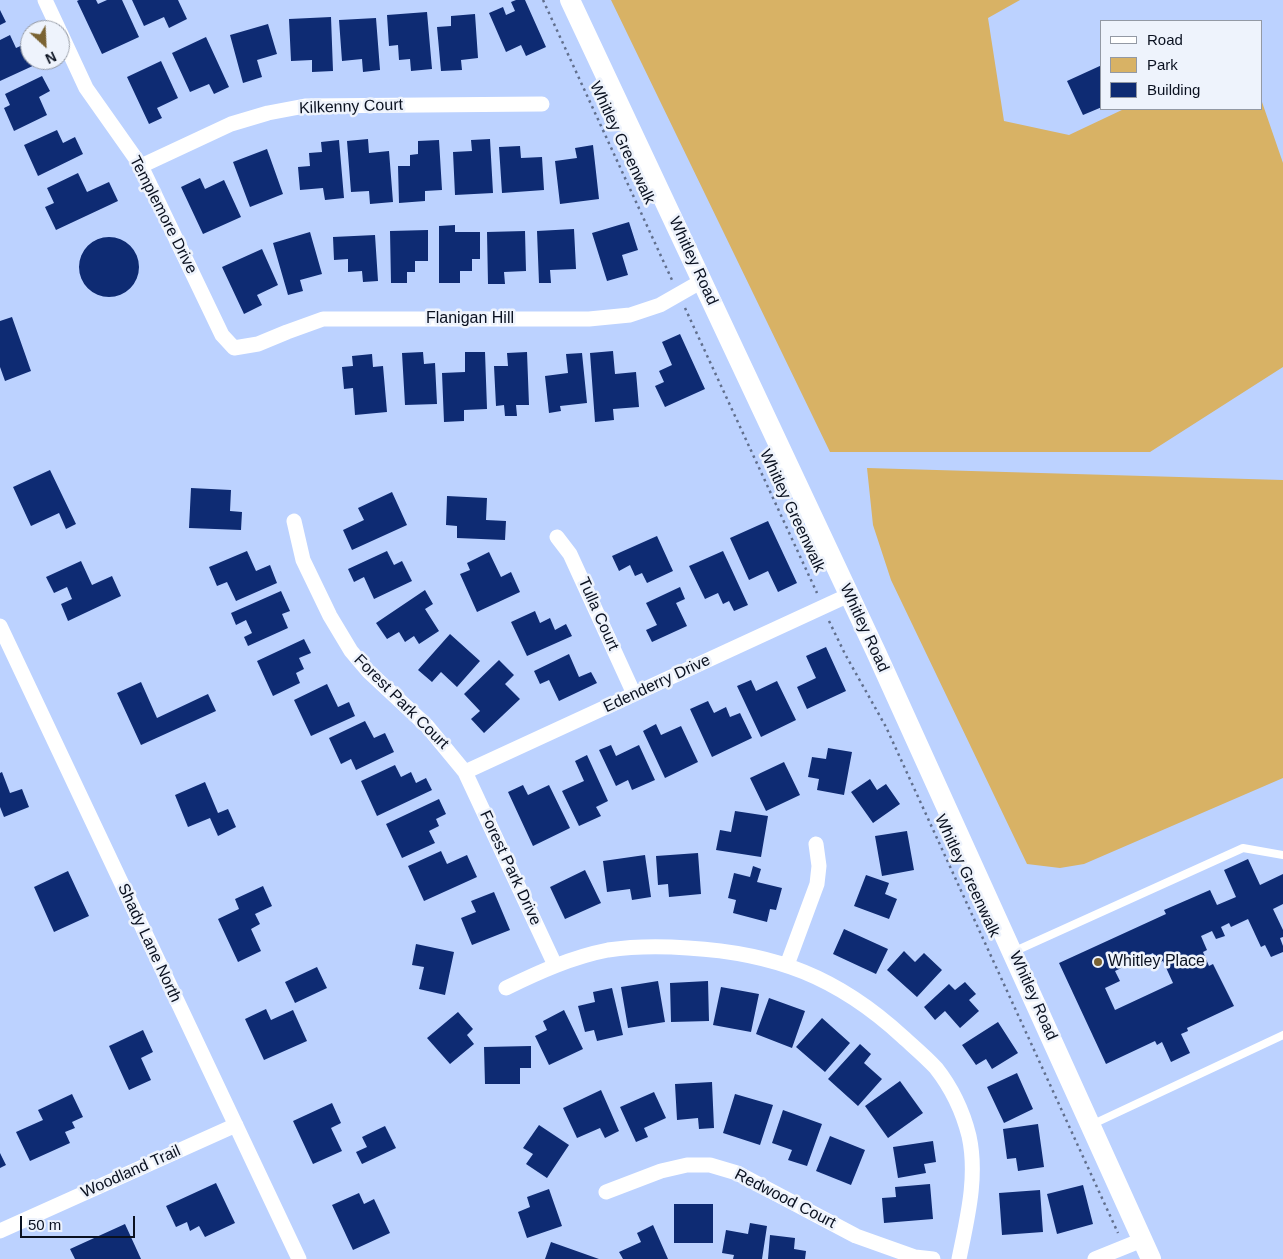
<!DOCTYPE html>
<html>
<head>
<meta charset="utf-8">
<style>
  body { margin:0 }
  #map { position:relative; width:1283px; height:1259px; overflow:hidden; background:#bcd2ff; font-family:Helvetica,sans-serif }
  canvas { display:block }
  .legend { position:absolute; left:1100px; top:20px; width:162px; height:90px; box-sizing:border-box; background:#eef3fc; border:1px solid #9399a4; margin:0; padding:6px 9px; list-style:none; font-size:15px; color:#0a1120 }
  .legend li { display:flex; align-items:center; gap:10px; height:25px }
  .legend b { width:25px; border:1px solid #9399a4 }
  .north { position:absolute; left:20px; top:20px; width:50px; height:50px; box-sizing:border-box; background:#eef3fc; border:1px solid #9399a4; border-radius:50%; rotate:155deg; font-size:14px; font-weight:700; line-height:20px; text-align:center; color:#0a1120 }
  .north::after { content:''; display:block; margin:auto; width:18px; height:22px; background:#7a6333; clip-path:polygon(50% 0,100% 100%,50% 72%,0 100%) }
  .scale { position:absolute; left:20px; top:1216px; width:115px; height:22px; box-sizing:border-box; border:2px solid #0a1120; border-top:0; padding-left:6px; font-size:15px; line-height:18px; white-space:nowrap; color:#0a1120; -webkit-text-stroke:4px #eef3fc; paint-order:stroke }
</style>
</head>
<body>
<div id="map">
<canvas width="1283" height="1259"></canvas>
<ul class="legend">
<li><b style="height:6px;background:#fff"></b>Road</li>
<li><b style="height:14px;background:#d8b265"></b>Park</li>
<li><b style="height:14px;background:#0e2b73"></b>Building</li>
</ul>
<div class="north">N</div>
<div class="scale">50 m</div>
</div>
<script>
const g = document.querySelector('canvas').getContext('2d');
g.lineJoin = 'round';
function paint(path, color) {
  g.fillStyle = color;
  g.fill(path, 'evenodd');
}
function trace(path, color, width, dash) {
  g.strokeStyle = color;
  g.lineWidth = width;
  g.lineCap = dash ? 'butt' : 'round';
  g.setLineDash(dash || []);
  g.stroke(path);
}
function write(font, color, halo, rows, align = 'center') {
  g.font = font + ' Helvetica,sans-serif';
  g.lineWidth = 5;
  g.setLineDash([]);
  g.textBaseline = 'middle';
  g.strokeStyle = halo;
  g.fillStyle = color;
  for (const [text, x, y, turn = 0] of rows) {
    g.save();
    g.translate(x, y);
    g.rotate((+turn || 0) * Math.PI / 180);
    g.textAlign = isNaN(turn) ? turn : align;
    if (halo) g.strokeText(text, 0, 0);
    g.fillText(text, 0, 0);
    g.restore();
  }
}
paint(new Path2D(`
  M611 0H1020L988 18 1004 121 1069 135 1124 109H1262V102L1283 163V367L1150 452H830Z
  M867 468 1283 480V778L1084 864 1060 868 1027 864 891 580 873 525Z`), '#d8b265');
paint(new Path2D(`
  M79 0H96L98 4 107 0H122L139 37 102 54 77 1Z
  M132 0H178L187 19 169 28 164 17 144 26Z
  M516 0H525L546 47 526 56 521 45 506 52 489 13 503 7 506 15 515 11 511 2Z
  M0 10 6 22 0 25Z
  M427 12 432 69 411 71 410 59 399 60 398 45 389 46 387 15Z
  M475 14 478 58 461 60 462 70 441 71 437 27 451 26V16Z
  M331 17 333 71 312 72V60L291 61 289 19Z
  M376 18 380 70 363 72 362 59 342 61 339 20Z
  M268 24 277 54 257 60 262 77 243 83 230 35Z
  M10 35 16 48 27 43 30 50V60H35L37 64 0 81V40Z
  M206 37 229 87 214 94 209 84 190 92 172 53Z
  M161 61 178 98 157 108 162 118 149 124 127 77Z
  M1102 65V107L1083 115 1067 81Z
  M42 76 50 91 39 97 47 115 14 131 4 108 10 105 5 94Z
  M57 130 63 143 75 137 83 154 38 176 24 145Z
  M368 139 369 153 389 151 393 202 370 204 369 191 351 192 347 141Z
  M490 139 493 193 455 195 453 152 472 151 471 140Z
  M339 140 344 198 325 200 323 188 300 190 298 167 310 166 309 153 322 152 321 142Z
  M439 140 442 190 425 191V201L399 203 398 166H410V155L418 154V141Z
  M593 145 599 199 560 204 555 161 577 158 575 148Z
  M520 146 521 158 542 157 544 190 502 193 499 147Z
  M267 149 283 194 250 207 233 162Z
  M78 173 87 192 109 182 118 201 56 230 45 207 54 203 47 188Z
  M200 178 205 189 224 180 241 217 203 234 181 187Z
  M629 222 638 250 622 255 628 275 607 281 592 233Z
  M455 225V232H480V259H472V271H460V283H439V226Z
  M574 229 576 269 550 270 551 283H539L537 231Z
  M428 230V261H415V272H407V283H391L390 231Z
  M525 231 526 271 504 272 505 284H488L487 232Z
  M310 232 322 274 300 280 303 291 288 295 273 243Z
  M375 235 378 281 363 282 362 271 348 272V259L334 260 333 237Z
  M79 267a30 30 0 1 1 60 0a30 30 0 1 1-60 0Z
  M262 249 278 285 257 295 262 305 244 314 222 267Z
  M12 317 31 371 5 381 0 367V321Z
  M680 334 705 389 665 407 655 386 664 382 659 371 672 365 662 342Z
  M613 351 615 374 636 372 639 407 613 409 614 420 595 422 590 353Z
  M423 352 424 364 435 363 437 404 405 405 402 353Z
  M465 352H485L487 409 464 410V421L444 422 442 373 465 372Z
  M527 352 529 405H516L517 416H505L504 405 496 406 494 366H508L507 353Z
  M582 353 587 403 560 406 561 411 549 413 545 376 568 373 566 354Z
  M372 354 373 367 383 366 387 412 355 415 353 388 344 389 342 367 353 366 352 356Z
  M50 470 76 524 66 529 59 513 31 526 13 487Z
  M191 488 231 490 230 511 242 512 241 530 189 528Z
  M392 492 407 525 352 550 343 530 364 520 358 508Z
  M447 496 487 498 486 520 506 521 505 540 457 538V526L446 525Z
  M768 521 797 583 778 592 768 571 749 580 730 538Z
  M657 536 673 571 647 583 642 573 635 576 630 565 619 571 612 556Z
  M247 551 256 571 270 565 277 583 236 601 227 582 217 586 209 567Z
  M387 551 394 565 402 561 412 581 374 599 364 577 354 582 348 569Z
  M723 551 748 605 734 611 729 601 723 604 718 593 705 599 689 566Z
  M489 552 501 577 511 572 520 592 477 612 460 574 470 570 467 563Z
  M81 561 92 585 112 576 121 596 68 621 61 604 72 599 67 587 54 593 46 577Z
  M680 587 685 599 676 603 687 626 652 642 646 630 657 625 646 603Z
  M425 590 433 604 425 609 439 631 419 644 414 636 405 642 399 632 387 639 376 623Z
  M281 591 290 611 282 614 288 628 248 646 244 637 252 633 246 620 236 625 231 613Z
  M535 611 540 623 550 618 555 630 566 624 572 636 527 656 511 622Z
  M450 634 480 661 457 687 441 672 432 682 418 670Z
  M304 639 311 653 299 658 304 669 296 673 300 683 273 696 257 661Z
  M826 647 846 691 807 709 797 687 816 678 806 656Z
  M569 654 579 677 591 672 597 683 559 701 549 680 540 684 534 671Z
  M499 660 514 675 505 684 520 699 484 733 471 719 480 711 464 694Z
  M751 680 756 691 777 681 796 720 761 737 737 686Z
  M141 682 157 718 208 694 216 711 141 745 117 693Z
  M327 684 338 707 349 702 355 716 311 736 294 700Z
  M708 701 714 713 726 707 730 717 740 713 752 738 712 757 690 709Z
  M365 721 374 738 385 733 394 752 356 770 351 759 341 764 329 738Z
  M656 724 661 735 681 726 698 762 665 778 643 731Z
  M611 745 616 756 639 745 655 780 632 790 628 780 616 786 599 750Z
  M828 748 852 752 844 795 817 790 819 779 808 777 812 757 826 759Z
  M587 755 608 801 596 807 601 816 579 826 562 791 584 781 575 761Z
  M784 762 800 795 766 811 750 778Z
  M395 765 401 777 411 772 416 783 426 778 432 790 377 816 361 781Z
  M2 772 10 793 22 789 29 807 4 817 0 807V773Z
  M870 779 877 790 886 784 900 804 873 823 851 792Z
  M205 782 218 813 228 809 236 827 218 836 210 818 188 827 175 795Z
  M523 785 528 795 549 785 570 828 533 846 508 792Z
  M439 799 446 814 436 819 439 826 429 831 435 843 402 858 386 824Z
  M735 811 768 816 761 857 716 850 720 830 731 832Z
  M907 831 914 870 882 876 875 836Z
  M441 851 447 864 467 855 477 877 424 901 408 866Z
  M698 853 701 894 669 897 668 884 658 885 656 856Z
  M645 855 651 897 632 900 630 889 607 892 603 861Z
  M1248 859 1260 885 1283 874V904L1273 909 1283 930V937L1280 938 1283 946V952L1271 957 1265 945 1261 947 1248 919 1231 927 1229 923 1221 927 1225 936 1216 939 1212 931 1201 936 1207 950 1203 952 1209 966 1213 964 1234 1006 1187 1028 1188 1031 1181 1034 1190 1053 1171 1062 1162 1042 1157 1045 1155 1041 1106 1064 1059 963 1166 914 1164 910 1210 890 1217 905 1236 897 1224 870ZM1153 953 1158 963 1163 961 1173 983 1115 1010 1105 988 1120 981 1115 971Z
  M753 866 761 869 757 882 782 888 776 910 770 909 767 922 733 913 736 900 728 898 734 873 750 877Z
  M585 870 601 903 565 919 550 887Z
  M68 871 89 916 54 932 34 887Z
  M866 875 889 883 885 894 897 899 889 919 854 906Z
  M263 886 272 906 255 914 260 924 251 929 261 951 238 962 218 919 239 909 235 899Z
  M494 892 510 930 472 945 461 918 476 912 471 901Z
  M844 929 888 949 876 974 833 954Z
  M416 944 454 952 445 995 419 989 424 967 412 965Z
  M904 951 915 962 924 953 942 970 917 997 887 970Z
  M317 967 327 988 295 1003 285 982Z
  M658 981 665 1022 628 1028 621 987Z
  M708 981 709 1021 671 1022 670 983Z
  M965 982 976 994 969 1000 979 1011 960 1028 945 1011 935 1020 924 1007 949 984 955 990Z
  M721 987 759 994 751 1032 713 1025Z
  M612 988 623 1035 597 1041 594 1030 585 1032 578 1006 595 1002 593 992Z
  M769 998 805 1011 792 1048 756 1034Z
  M266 1009 271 1020 293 1010 307 1041 264 1060 245 1019Z
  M564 1010 583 1049 549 1065 535 1036 547 1030 543 1021Z
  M458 1012 473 1029 467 1035 474 1044 450 1064 427 1038Z
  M822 1018 850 1043 825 1072 796 1047Z
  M998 1022 1018 1053 992 1069 986 1059 976 1065 962 1045Z
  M143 1030 153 1052 141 1058 151 1080 129 1090 109 1046Z
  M860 1044 871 1054 864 1063 882 1079 858 1106 828 1079Z
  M531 1046V1068H520V1084H485L484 1047Z
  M1017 1073 1033 1109 1004 1123 987 1087Z
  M900 1081 923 1113 888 1138 865 1106Z
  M712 1082 714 1128 699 1129 698 1118 677 1120 675 1084Z
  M601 1090 619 1131 605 1138 600 1128 577 1138 563 1108Z
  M654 1092 666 1118 644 1128 648 1137 636 1142 620 1107Z
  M72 1094 83 1117 72 1122 75 1128 65 1132 70 1143 30 1161 16 1132 43 1120 38 1110Z
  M735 1094 773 1105 760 1145 723 1133Z
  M332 1103 341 1123 331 1128 342 1151 313 1164 293 1121Z
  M783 1110 822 1124 807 1166 788 1160 792 1150 772 1143Z
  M1038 1124 1044 1167 1018 1171 1016 1158 1007 1159 1003 1129Z
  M539 1125 569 1145 547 1178 526 1164 533 1154 523 1148Z
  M385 1126 396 1148 362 1164 356 1152 367 1147 362 1137Z
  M830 1136 865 1150 851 1185 816 1171Z
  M933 1141 936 1162 924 1164 926 1173 898 1178 893 1147Z
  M0 1153 6 1165 0 1168Z
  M216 1183 235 1223 205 1237 199 1226 190 1231 187 1222 176 1227 166 1206Z
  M930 1184 933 1219 884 1223 882 1198 896 1197 895 1187Z
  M1083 1185 1093 1224 1057 1234 1047 1194Z
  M549 1189 562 1226 527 1238 518 1212 530 1207 527 1197Z
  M1040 1190 1043 1232 1002 1235 999 1193Z
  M359 1193 364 1204 374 1199 390 1233 353 1250 332 1205Z
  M674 1204H713V1243H674Z
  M750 1223 767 1226 762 1259H733L734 1255 722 1253 726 1230 748 1234Z
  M125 1224 141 1259H75L70 1249Z
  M653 1225 668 1259H623L619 1252 641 1242 637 1233Z
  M770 1235 795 1238 794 1249 806 1251 805 1259H768Z
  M551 1242 599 1259H545Z`), '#0e2b73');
trace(new Path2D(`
  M543 0 672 280
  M685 308 817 593
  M829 621 845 654 886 727 1118 1233`), '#616f8d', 2.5, [2.5, 4]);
trace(new Path2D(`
  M1013 952 1243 848 1283 855
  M1091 1125 1283 1035`), '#fff', 8);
trace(new Path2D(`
  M45 0 59 30
  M60 32 86 88 141 166 222 335 234 348 258 344 287 332 323 319H589L630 315 660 305 702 281
  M141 166 231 124 268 113 305 106 542 104
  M294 521 303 560 330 616 351 651 368 671 427 726 465 772 555 965
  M557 537 570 554 634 694
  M0 626 299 1259
  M465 772 849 595
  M787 965 817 884 819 866 816 844
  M506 988C539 972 572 957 608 950 635 946 661 946 688 948 775 953 838 977 903 1037 914 1047 926 1057 936 1068 951 1087 963 1112 969 1136 978 1177 967 1219 959 1259
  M606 1192 661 1171 687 1165H710L737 1173 856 1236 915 1257 933 1259
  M0 1231 236 1125
  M1095 1259 1142 1240`), '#fff', 15);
trace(new Path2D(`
  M570 0 876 652 1151 1259`), '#fff', 20);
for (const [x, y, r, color] of [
  [1098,962,5,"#7a6333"]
]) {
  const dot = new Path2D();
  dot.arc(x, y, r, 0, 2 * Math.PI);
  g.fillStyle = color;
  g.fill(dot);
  trace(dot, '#eef3fc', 2);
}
write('16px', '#0a1120', '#eef3fc', [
  ["Kilkenny Court",351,107,-2],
  ["Whitley Greenwalk",622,143,65],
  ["Templemore Drive",163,215,63],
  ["Whitley Road",693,261,65],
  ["Flanigan Hill",470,319],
  ["Whitley Greenwalk",792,511,65],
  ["Tulla Court",598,614,66],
  ["Whitley Road",864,628,65],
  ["Edenderry Drive",657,684,-25],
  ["Forest Park Court",401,702,45],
  ["Forest Park Drive",510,868,65],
  ["Whitley Greenwalk",967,876,65],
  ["Shady Lane North",149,943,65],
  ["Whitley Road",1033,996,66],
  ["Woodland Trail",131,1172,-24],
  ["Redwood Court",785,1199,27]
]);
write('16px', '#0a1120', '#eef3fc', [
  ["Whitley Place",1108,962]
], 'left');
</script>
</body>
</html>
